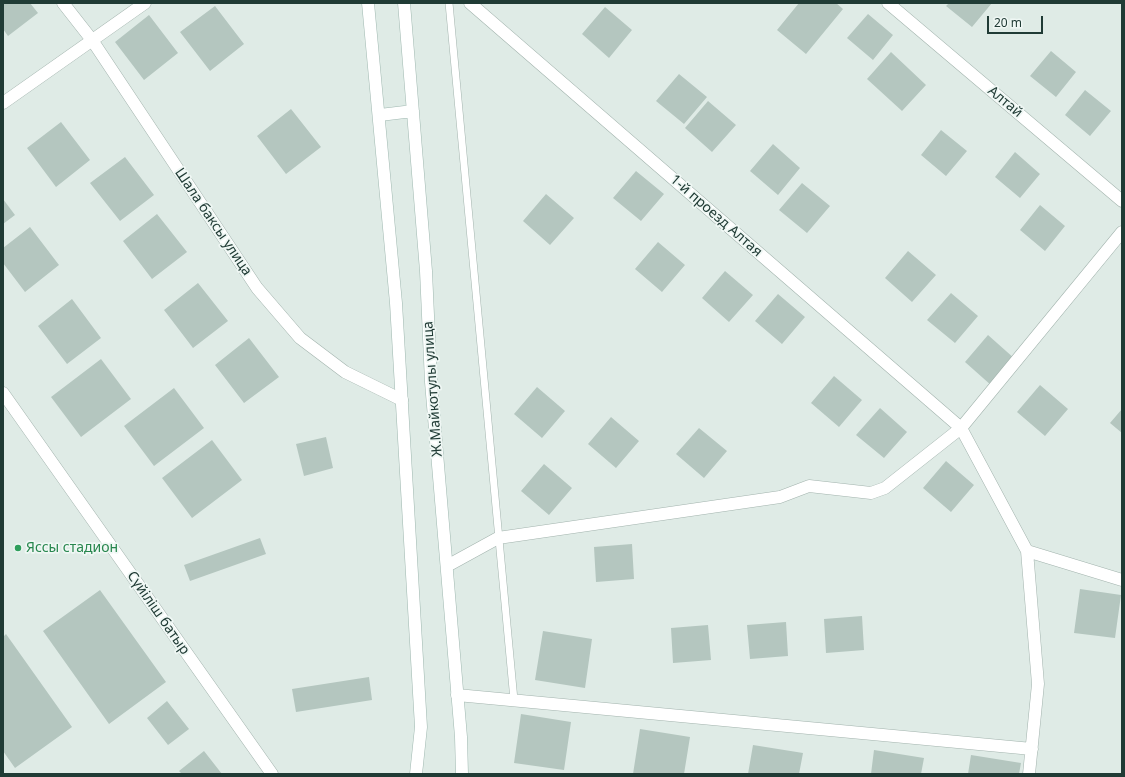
<!DOCTYPE html>
<html>
<head>
<meta charset="utf-8">
<style>
  body { margin:0 }
  #map { position:relative; width:1125px; height:777px; overflow:hidden; background:#dfebe6; font-family:"Noto Sans",sans-serif }
  canvas { display:block }
  .frame { position:absolute; inset:0; border:4px solid #203b35; pointer-events:none }
  .scale { position:absolute; left:987px; top:16px; width:56px; height:18px; box-sizing:border-box; border:2px solid #203b35; border-top:0; padding-left:5px; font-size:12px; line-height:14px; white-space:nowrap; color:#203b35; -webkit-text-stroke:3px #eff7f4; paint-order:stroke }
</style>
</head>
<body>
<div id="map">
<canvas width="1125" height="777"></canvas>
<div class="frame"></div>
<div class="scale">20 m</div>
</div>
<script>
const g = document.querySelector('canvas').getContext('2d');
g.lineJoin = 'round';
function paint(path, color) {
  g.fillStyle = color;
  g.fill(path, 'evenodd');
}
function trace(path, color, width, dash) {
  g.strokeStyle = color;
  g.lineWidth = width;
  g.lineCap = dash ? 'butt' : 'round';
  g.setLineDash(dash || []);
  g.stroke(path);
}
function write(font, color, halo, rows, align = 'center') {
  g.font = font + ' "Noto Sans",sans-serif';
  g.lineWidth = 3.5;
  g.setLineDash([]);
  g.textBaseline = 'middle';
  g.strokeStyle = halo;
  g.fillStyle = color;
  for (const [text, x, y, turn = 0] of rows) {
    g.save();
    g.translate(x, y);
    g.rotate((+turn || 0) * Math.PI / 180);
    g.textAlign = isNaN(turn) ? turn : align;
    if (halo) g.strokeText(text, 0, 0);
    g.fillText(text, 0, 0);
    g.restore();
  }
}
paint(new Path2D(`
  M3 3H30L38 13 8 36 3 29Z
  M799 3H836L843 9 806 54 777 30Z
  M949 3H992L972 27 946 6Z
  M215 6 244 44 210 71 180 32Z
  M605 7 632 30 609 58 582 34Z
  M868 14 893 35 873 60 847 38Z
  M149 15 178 53 144 80 115 42Z
  M1051 51 1076 72 1056 97 1030 76Z
  M891 52 926 85 902 111 867 79Z
  M679 74 707 97 684 124 656 101Z
  M1085 90 1111 111 1090 136 1065 115Z
  M708 101 736 125 712 152 685 128Z
  M291 109 321 147 286 174 257 136Z
  M61 122 90 160 56 187 27 148Z
  M941 130 967 151 946 176 921 155Z
  M773 144 800 168 778 195 750 171Z
  M1015 152 1040 174 1020 198 995 177Z
  M125 157 154 195 120 221 90 183Z
  M636 171 664 194 641 221 613 198Z
  M802 183 830 206 807 233 779 210Z
  M546 194 574 218 550 245 523 221Z
  M3 199 15 215 3 224Z
  M1040 205 1065 226 1045 251 1020 230Z
  M157 214 187 252 152 279 123 241Z
  M30 227 59 265 25 292 3 263V248Z
  M658 242 685 265 662 292 635 269Z
  M908 251 936 275 912 302 885 278Z
  M725 271 753 295 729 322 702 298Z
  M198 283 228 321 193 348 164 310Z
  M951 293 978 316 955 343 927 320Z
  M778 294 805 317 782 344 755 321Z
  M72 299 101 338 67 364 38 326Z
  M988 335 1015 359 992 386 965 362Z
  M249 338 279 377 244 403 215 365Z
  M101 359 131 399 81 437 51 397Z
  M834 376 862 400 839 427 811 403Z
  M1040 385 1068 409 1045 436 1017 412Z
  M537 387 565 411 542 438 514 414Z
  M174 388 204 428 154 466 124 426Z
  M880 408 907 432 884 458 856 435Z
  M1122 409V433L1110 423Z
  M611 417 639 441 616 468 588 444Z
  M699 428 727 451 704 478 676 454Z
  M326 437 333 468 304 476 296 444Z
  M212 440 242 480 192 518 162 478Z
  M946 461 974 485 951 512 923 488Z
  M544 464 572 488 549 515 521 491Z
  M260 538 266 554 190 581 184 565Z
  M632 544 634 579 596 582 594 547Z
  M1080 589 1121 595 1115 638 1074 633Z
  M100 590 166 682 109 724 43 631Z
  M862 616 864 650 826 653 824 619Z
  M786 622 788 656 750 659 747 625Z
  M708 625 711 660 673 663 671 628Z
  M543 631 592 639 585 688 535 680Z
  M6 634 72 727 15 768 3 751V637Z
  M369 677 372 700 296 712 292 689Z
  M167 701 189 729 168 745 147 718Z
  M521 714 571 722 564 770 514 763Z
  M640 729 690 737 684 774H633Z
  M753 745 803 753 799 774H748Z
  M874 750 924 758 921 774H871Z
  M204 751 222 774H182L179 771Z
  M971 755 1021 763 1019 774H968Z`), '#b4c6bf');
const lane = new Path2D(`
  M449 3 514 700`);
const street = new Path2D(`
  M63 3 92 40 257 288 300 338 345 372 402 400
  M470 3 961 428 1027 551 1038 684 1029 774
  M888 3 1122 201
  M3 103 145 3
  M3 393 272 774
  M1027 551 1122 580
  M447 566 498 538 780 497 809 486 871 493 885 488 961 428 1122 232
  M457 695 1032 749`);
const secondary = new Path2D(`
  M368 3 396 303 421 727 416 774
  M404 3 426 271 431 382 461 737 462 774
  M380 115 413 111`);
trace(lane, '#a2b3ad', 8);
trace(street, '#a2b3ad', 13);
trace(secondary, '#9eb7af', 13);
trace(lane, '#fff', 7);
trace(street, '#fff', 12);
trace(secondary, '#fff', 12);
for (const [x, y, r, color] of [
  [18,548,4,"#2e9e5b"]
]) {
  const dot = new Path2D();
  dot.arc(x, y, r, 0, 2 * Math.PI);
  g.fillStyle = color;
  g.fill(dot);
  trace(dot, '#eff7f4', 1.5);
}
write('14px', '#203b35', '#eff7f4', [
  ["Алтай",1005,102,40],
  ["1-й проезд Алтая",716,216,41],
  ["Шала баксы улица",213,222,56],
  ["Ж.Майкотулы улица",433,389,-94],
  ["Сүйіліш батыр",158,613,55]
]);
write('14px', '#27864d', '#eff7f4', [
  ["Яссы стадион",26,548]
], 'left');
</script>
</body>
</html>
